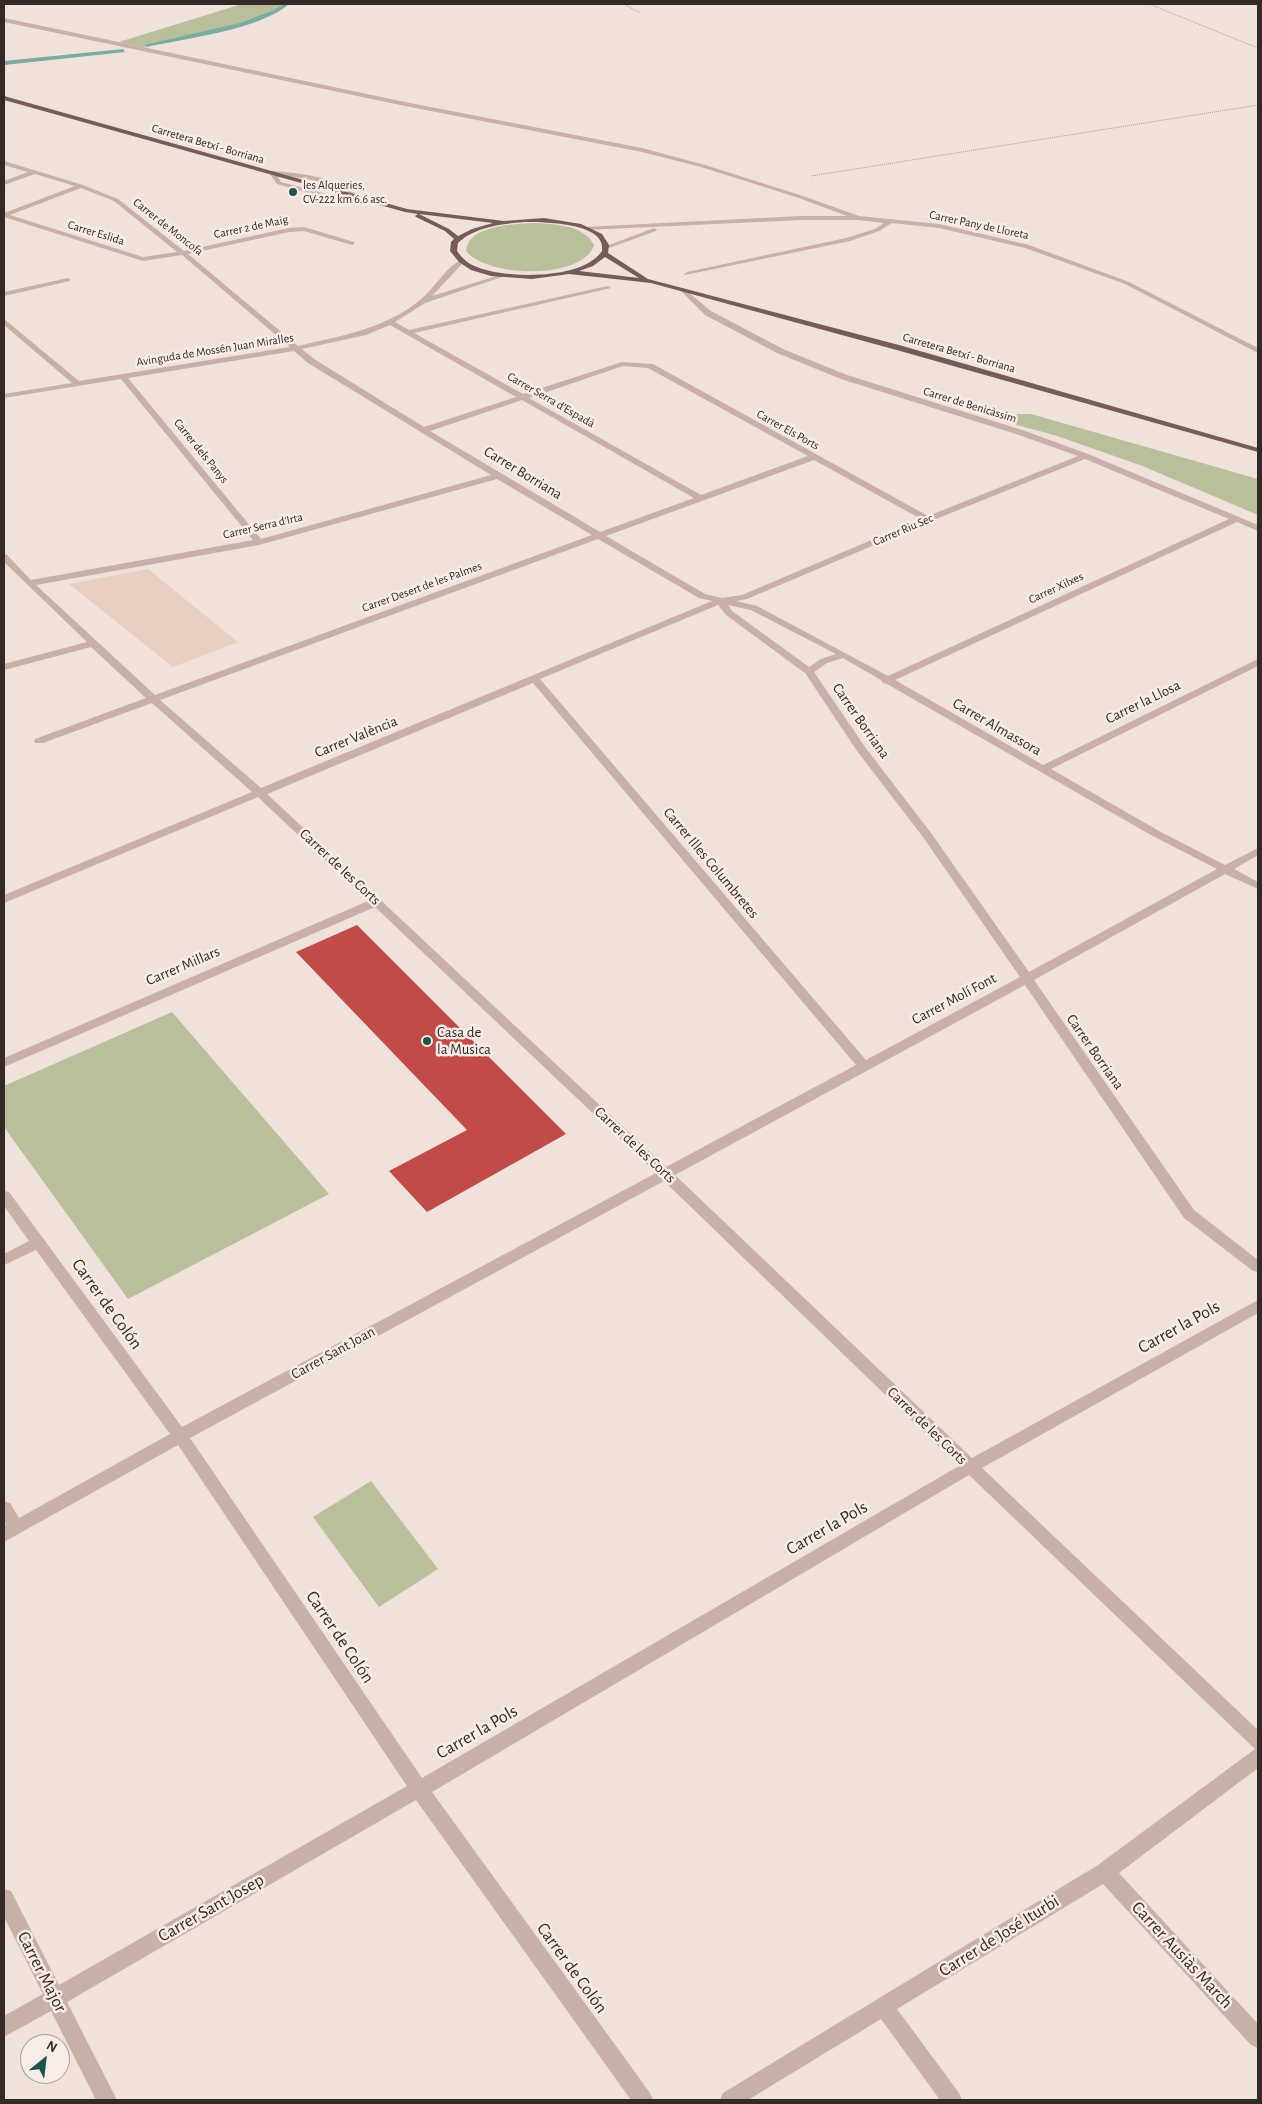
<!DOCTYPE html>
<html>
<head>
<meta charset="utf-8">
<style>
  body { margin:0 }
  #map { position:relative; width:1262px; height:2104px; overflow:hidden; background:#f0e1da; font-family:"Alegreya Sans",sans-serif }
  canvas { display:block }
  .frame { position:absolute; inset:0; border:5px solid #352927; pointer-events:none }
  .north { position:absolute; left:20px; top:2034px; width:50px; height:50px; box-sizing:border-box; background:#f8ece7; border:1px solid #aa9e9a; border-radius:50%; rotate:29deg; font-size:14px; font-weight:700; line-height:20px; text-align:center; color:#352927 }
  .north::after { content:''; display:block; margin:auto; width:18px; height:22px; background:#1f544c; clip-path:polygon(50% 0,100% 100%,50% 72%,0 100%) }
</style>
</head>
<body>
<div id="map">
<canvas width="1262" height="2104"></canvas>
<div class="frame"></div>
<div class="north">N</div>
</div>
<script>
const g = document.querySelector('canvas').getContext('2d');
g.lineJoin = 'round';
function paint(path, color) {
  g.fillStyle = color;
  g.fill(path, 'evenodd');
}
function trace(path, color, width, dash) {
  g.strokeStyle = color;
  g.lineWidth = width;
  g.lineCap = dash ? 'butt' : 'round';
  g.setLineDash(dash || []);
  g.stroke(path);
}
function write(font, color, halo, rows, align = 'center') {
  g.font = font + ' "Alegreya Sans",sans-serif';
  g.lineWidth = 5;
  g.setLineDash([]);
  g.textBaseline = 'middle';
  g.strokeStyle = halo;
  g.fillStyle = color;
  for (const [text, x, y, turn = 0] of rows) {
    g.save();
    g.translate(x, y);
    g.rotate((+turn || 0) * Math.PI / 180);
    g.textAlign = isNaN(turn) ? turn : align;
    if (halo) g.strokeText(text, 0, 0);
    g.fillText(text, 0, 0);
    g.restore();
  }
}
paint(new Path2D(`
  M242 4H289L276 13 251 21 143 47 119 42Z
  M534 223C555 224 584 225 594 245 582 281 486 277 466 251 468 225 514 224 534 223Z
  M1014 414H1031L1258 479V515L1140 465 1054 435 1013 424 1008 419Z
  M172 1012 329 1194 128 1299 4 1127V1086Z
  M371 1481 438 1569 379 1607 313 1517Z`), '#babf9b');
paint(new Path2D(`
  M148 569 238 642 173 667 69 584Z`), '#e8cfc2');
paint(new Path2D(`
  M284 4H289C259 30 186 38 147 47L144 45 240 23 274 10Z
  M123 49 125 52 4 65V61Z`), '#7baca4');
paint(new Path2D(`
  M357 925 566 1134 427 1212 389 1171 467 1130 296 952Z`), '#c14b48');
trace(new Path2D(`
  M624 4 640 13
  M1149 4 1258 48
  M811 176 1258 105`), '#b49991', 1, [1, 1]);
paint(new Path2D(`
  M4 18 410 103 642 148 705 165 803 196 859 216 939 224 1029 245 1129 282 1258 348V353L1125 284 1025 248 939 228 892 223 879 231 850 241 685 275 684 274 687 272 846 238 875 229 884 223 858 220H801L586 230 584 229V227L801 216H847L799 198 701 167 642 152 410 107 4 22Z
  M4 161 83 185 118 199 184 251 289 228 304 227 354 242V244L352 245 304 231 289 232 188 254 298 346C340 336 385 329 420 300 434 289 445 268 461 260L464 262 463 263 432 296 503 274 508 275 425 303 395 322 409 330 608 286 611 288 414 333 523 394 622 362 653 364 928 516 1078 456 1019 435 841 379 777 353 705 315 681 291 679 290 683 288 711 311 783 349 847 375 1025 431 1088 454 1258 525V531L1237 522 895 680 1043 765 1258 659V666L1051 769 1159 831 1225 865 1258 848V855L1234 869 1258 882V889L1225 874 1034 980 1194 1210 1258 1260V1272L1253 1271 1184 1218 1025 985 675 1175 972 1458 1258 1300V1313L982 1468 1258 1730V1768L1119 1873 1258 2024V2048L1251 2045 1103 1884 897 2009 959 2093 962 2100H940L881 2019 748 2100H720L723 2093 1098 1865 1255 1749 969 1475 432 1792 650 2093 653 2100H631L416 1800 67 2002 117 2100H96L51 2011 4 2037V2016L43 1994 4 1917V1889L11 1891 59 1985 407 1786 178 1445 4 1542V1527L6 1525 4 1521V1501L10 1503 19 1518 170 1434 36 1250 4 1265V1254L29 1241 4 1206V1191L9 1192 182 1427 656 1173 375 907 4 1067V1058L368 901 258 797 4 903V895L252 792 152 703 43 743H35L34 741 35 739 146 698 91 647 4 670V664L87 642 4 562V554L7 555 31 580 253 540 121 379 4 398V394L72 383 4 325V319L79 381 290 347 182 255 143 261 4 217V213L75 186 35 174 4 185V181L28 172 4 165ZM81 188 114 201 177 252 143 257 10 215ZM390 325 516 397 424 427 314 359 302 349 366 335ZM294 351 308 363 491 475 261 539 128 378ZM623 366 648 368 808 456 701 495 529 398ZM522 400 694 498 600 532 430 431ZM1085 459 1229 519 888 676 757 606 736 601 747 599 931 521ZM814 460 921 519 742 595 722 598 705 594 606 536ZM497 479 592 535 155 695 36 585 259 545ZM598 539 699 598 712 601 261 788 160 700ZM718 605 726 615 805 673 857 751 923 837 1020 977 866 1060 540 679ZM728 605 751 610 836 654 821 659 809 667 732 611ZM843 658 881 680 883 683 887 684 1151 835 1217 869 1029 972 931 833 865 747 814 672 827 663ZM533 683 856 1065 666 1167 267 794ZM664 1181 959 1466 422 1778 190 1438Z
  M272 171C301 173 337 177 359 197L356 199 326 198 277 184 269 173ZM277 175C301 177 327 181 348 195L326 194 281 182Z
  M654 228 657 230 656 231 609 248 604 247Z
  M68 278 70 279V281L4 296V292Z`), '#c8afa7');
paint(new Path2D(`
  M4 96 407 209 504 221 544 218 581 224 602 234 609 245 608 253 648 279 899 345 1258 448V452L893 349 651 283 569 274 532 279 491 276 471 270 459 262 450 251 451 242 454 239 445 231 416 217 415 216 418 214 405 212 4 100ZM419 214 493 223 472 229 458 236 449 229ZM524 222C542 222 607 222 602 251 583 280 506 279 477 267 468 264 462 258 457 251L458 243C475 227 501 224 524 222ZM605 257 639 278 579 271 593 266Z`), '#765c59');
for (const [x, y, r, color] of [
  [293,192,5,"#1f544c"],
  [427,1041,5,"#1f544c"]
]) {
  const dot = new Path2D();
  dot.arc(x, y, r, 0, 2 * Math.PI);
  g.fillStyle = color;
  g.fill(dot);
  trace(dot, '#f8ece7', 2);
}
write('12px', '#352927', '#f8ece7', [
  ["Carretera Betxí - Borriana",208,144,16],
  ["Carrer Pany de Lloreta",979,225,12],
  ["Carrer de Moncofa",168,227,38],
  ["Carrer 2 de Maig",251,227,-12],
  ["Carrer Eslida",96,233,17],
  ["Avinguda de Mossén Juan Miralles",215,350,-9],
  ["Carretera Betxí - Borriana",959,353,16],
  ["Carrer Serra d'Espadà",551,400,30],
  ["Carrer de Benicàssim",970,405,17],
  ["Carrer Els Ports",788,430,29],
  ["Carrer dels Panys",201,451,51],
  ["Carrer Serra d'Irta",263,526,-13],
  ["Carrer Riu Sec",903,530,-23],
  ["Carrer Desert de les Palmes",422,587,-20],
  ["Carrer Xilxes",1056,588,-25]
]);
write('12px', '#352927', '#f8ece7', [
  ["les Alqueries,",303,185],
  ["CV-222 km 6.6 asc.",303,199]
], 'left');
write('15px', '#352927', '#f8ece7', [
  ["Carrer Borriana",523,473,31],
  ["Carrer la Llosa",1143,702,-26],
  ["Carrer Borriana",861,721,55],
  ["Carrer Almassora",997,727,30],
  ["Carrer València",356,737,-22],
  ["Carrer Illes Columbretes",711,863,50],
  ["Carrer de les Corts",340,867,43],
  ["Carrer Millars",183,966,-23],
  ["Carrer Molí Font",954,999,-28],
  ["Carrer Borriana",1095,1052,55],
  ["Carrer de les Corts",635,1145,43],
  ["Carrer Sant Joan",333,1353,-29],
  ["Carrer de les Corts",927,1426,44]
]);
write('15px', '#352927', '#f8ece7', [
  ["Casa de",437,1032],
  ["la Musica",437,1049]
], 'left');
write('18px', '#352927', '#f8ece7', [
  ["Carrer de Colón",107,1304,54],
  ["Carrer la Pols",1179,1327,-29],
  ["Carrer la Pols",827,1528,-30],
  ["Carrer de Colón",340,1637,56],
  ["Carrer la Pols",477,1732,-30],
  ["Carrer Sant Josep",211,1908,-30],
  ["Carrer de José Iturbi",999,1936,-32],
  ["Carrer Ausiàs March",1182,1955,47],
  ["Carrer de Colón",572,1968,54],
  ["Carrer Major",42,1972,63]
]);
</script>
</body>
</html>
